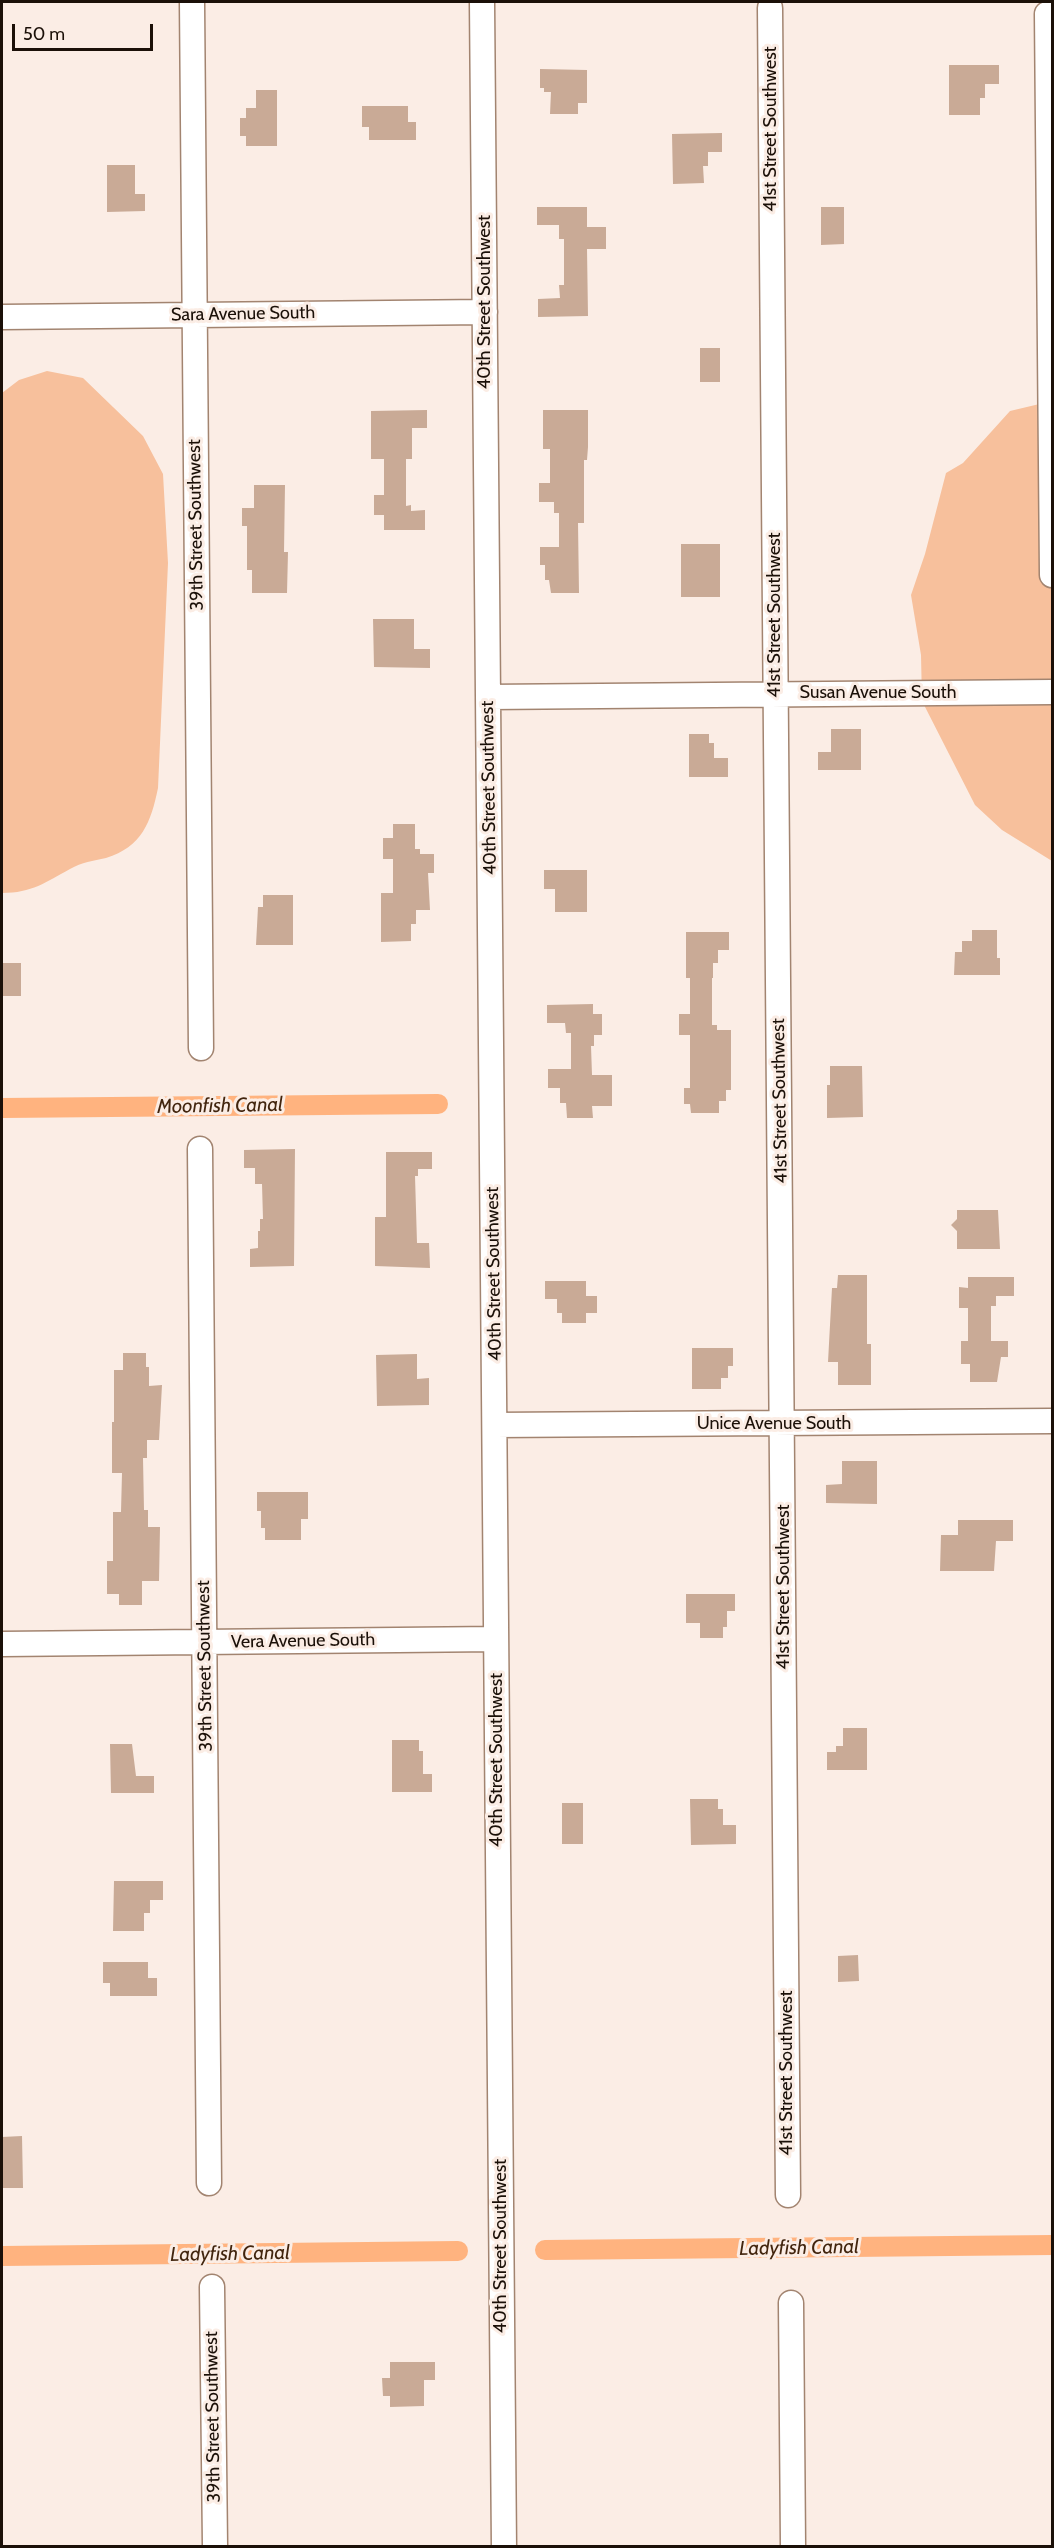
<!DOCTYPE html>
<html>
<head>
<meta charset="utf-8">
<style>
  body { margin:0 }
  #map { position:relative; width:1054px; height:2548px; overflow:hidden; background:#fbede5; font-family:Cabin,sans-serif }
  canvas { display:block }
  .frame { position:absolute; inset:0; border:3px solid #1b1008; pointer-events:none }
  .scale { position:absolute; left:12px; top:24px; width:141px; height:27px; box-sizing:border-box; border:3px solid #1b1008; border-top:0; padding-left:8px; font-size:18px; line-height:21px; white-space:nowrap; color:#1b1008; -webkit-text-stroke:4px #fbede5; paint-order:stroke }
</style>
</head>
<body>
<div id="map">
<canvas width="1054" height="2548"></canvas>
<div class="frame"></div>
<div class="scale">50 m</div>
</div>
<script>
const g = document.querySelector('canvas').getContext('2d');
g.lineJoin = 'round';
function paint(path, color) {
  g.fillStyle = color;
  g.fill(path, 'evenodd');
}
function trace(path, color, width, dash) {
  g.strokeStyle = color;
  g.lineWidth = width;
  g.lineCap = dash ? 'butt' : 'round';
  g.setLineDash(dash || []);
  g.stroke(path);
}
function write(font, color, halo, rows, align = 'center') {
  g.font = font + ' Cabin,sans-serif';
  g.lineWidth = 6;
  g.setLineDash([]);
  g.textBaseline = 'middle';
  g.strokeStyle = halo;
  g.fillStyle = color;
  for (const [text, x, y, turn = 0] of rows) {
    g.save();
    g.translate(x, y);
    g.rotate((+turn || 0) * Math.PI / 180);
    g.textAlign = isNaN(turn) ? turn : align;
    if (halo) g.strokeText(text, 0, 0);
    g.fillText(text, 0, 0);
    g.restore();
  }
}
paint(new Path2D(`
  M47 371 83 378 143 436 163 474 168 563 158 788C151 822 142 847 106 858 93 861 82 862 70 869 46 882 32 893 2 893V393L19 380Z
  M1052 401V861L1002 830 975 805 922 701 921 655 911 595 925 554 946 473 963 463 1010 411Z`), '#f7c09c');
trace(new Path2D(`
  M2 1108 438 1104
  M545 2250 1052 2245
  M2 2256 458 2251`), '#ffb37f', 20);
paint(new Path2D(`
  M949 65H999V84H985V98H980V115H949Z
  M540 69 587 70V103H578V114H550L551 92H544V88H540Z
  M256 90H277V146H246V136H240V118H246V108H256Z
  M362 106H408V122H416V140H369V127H362Z
  M722 133V152H708V166H703L704 183 673 184 672 134Z
  M107 165H135V194H145V211L107 212Z
  M537 207H587V227H606V249H587L588 316 538 317V299L560 298 559 285H564V239H559V225H537Z
  M821 207H844V244L821 245Z
  M700 348H720V382H700Z
  M427 410V428H412V459H406V506L411 505V511L425 510V530H384V515H374V495H384V459H371V411Z
  M543 410H588V447L587 460H584V523H578L579 593H551L549 580H545V565H540V547H559V513H554V502H539V483H550V449H543Z
  M254 485H285L284 552H288L287 593H252V570H247V526H242V508H254Z
  M681 544H720V597H681Z
  M373 619H414V649H430V668L374 667Z
  M831 729H861V770H818V752H831Z
  M689 734H709V743H714V758H728V777H689Z
  M393 824H415V849H420V854H434V873H428L430 910H416V924H411V941L381 942V893H393V859H383V838H393Z
  M544 870H587V912H555V889H544Z
  M263 895H293V945H256L258 907H263Z
  M972 930H997V958H1000V975H954L955 952H962V941H972Z
  M686 932H729V950H718V963H713V978H712V1025H717V1030H731V1090H726V1101H719V1113H691L690 1104H684V1088H690V1035H679V1014H690V978H686Z
  M2 963H21V996H2Z
  M593 1004V1014H602V1035H594V1046H591L592 1075H612V1106H592L593 1118H567L566 1103H560V1088H548V1069H571V1033H566L565 1023H547V1005Z
  M830 1066H862L863 1117 827 1118V1085H830Z
  M295 1149 294 1266 250 1267V1249L258 1248V1231H260V1219H263L262 1184H255V1168H244V1150Z
  M386 1152H432V1169H418V1176H415L417 1243H429L430 1268 375 1266V1217H386Z
  M957 1210H998L1000 1249H957V1231L951 1225 957 1219Z
  M838 1275H867V1344H871V1385H838V1362H828L832 1288H837Z
  M968 1277H1014V1296H996V1306H991V1341H1008V1357H1001L997 1382H970V1364H961V1341H968V1308H959V1287L968 1288Z
  M545 1281H586V1296H597V1313H586V1323H562V1313H557V1299H545Z
  M692 1348H733V1366H728V1378H721V1389H692Z
  M123 1353H146V1367H149V1386L162 1385 159 1440H147V1458H143L144 1510H148V1527H160L159 1581H142V1605H119V1594H107V1561H113V1512H121L122 1473H112V1422H114V1370H123Z
  M417 1354V1379L429 1378V1405L377 1406 376 1355Z
  M842 1461H877V1504L826 1503V1485L842 1484Z
  M257 1492H308V1519H301V1540H265V1528H261V1511H257Z
  M958 1520H1013V1541H996L994 1571H940L941 1535H958Z
  M686 1594H735V1611H727V1627H723V1638H700V1623H686Z
  M843 1728H867V1770H827V1752H836V1746H843Z
  M392 1740H419V1751H423V1774H432V1792H392Z
  M110 1744H132L136 1776H154V1793H111Z
  M690 1799H718V1809H723V1825H736V1844L691 1845Z
  M562 1803H583V1844H562Z
  M114 1881H163V1900H150V1913H144V1931H113Z
  M858 1955 859 1981 838 1982V1956Z
  M103 1962H148V1978H157V1996H110V1983H103Z
  M22 2136 23 2188H2V2137Z
  M390 2362H435V2380H424V2406L390 2407V2396H383L382 2378H390Z`), '#c9aa96');
const minor = new Path2D(`
  M192 2 201 1048
  M482 2 504 2546
  M770 8 788 2195
  M1047 14 1052 575
  M2 317 485 312
  M488 697 1052 692
  M200 1149 209 2183
  M495 1425 1052 1421
  M2 1644 496 1639
  M212 2287 215 2546
  M791 2303 793 2546`);
trace(minor, '#a28470', 27);
trace(minor, '#fff', 24);
write('18px', '#1b1008', '#fbede5', [
  ["41st Street Southwest",771,129,-90],
  ["40th Street Southwest",485,302,-90],
  ["Sara Avenue South",243,314,-1],
  ["39th Street Southwest",196,525,-91],
  ["41st Street Southwest",775,615,-90],
  ["Susan Avenue South",878,693],
  ["40th Street Southwest",489,788,-91],
  ["41st Street Southwest",780,1101,-91],
  ["40th Street Southwest",494,1274,-91],
  ["Unice Avenue South",774,1424],
  ["41st Street Southwest",784,1587,-90],
  ["Vera Avenue South",303,1641,-1],
  ["39th Street Southwest",205,1666,-91],
  ["40th Street Southwest",497,1760,-90],
  ["41st Street Southwest",787,2073,-90],
  ["40th Street Southwest",501,2246,-90],
  ["39th Street Southwest",213,2417,-91]
]);
write('italic 20px', '#42250e', '#fbede5', [
  ["Moonfish Canal",220,1106,-1],
  ["Ladyfish Canal",799,2248,-1],
  ["Ladyfish Canal",230,2254,-1]
]);
</script>
</body>
</html>
